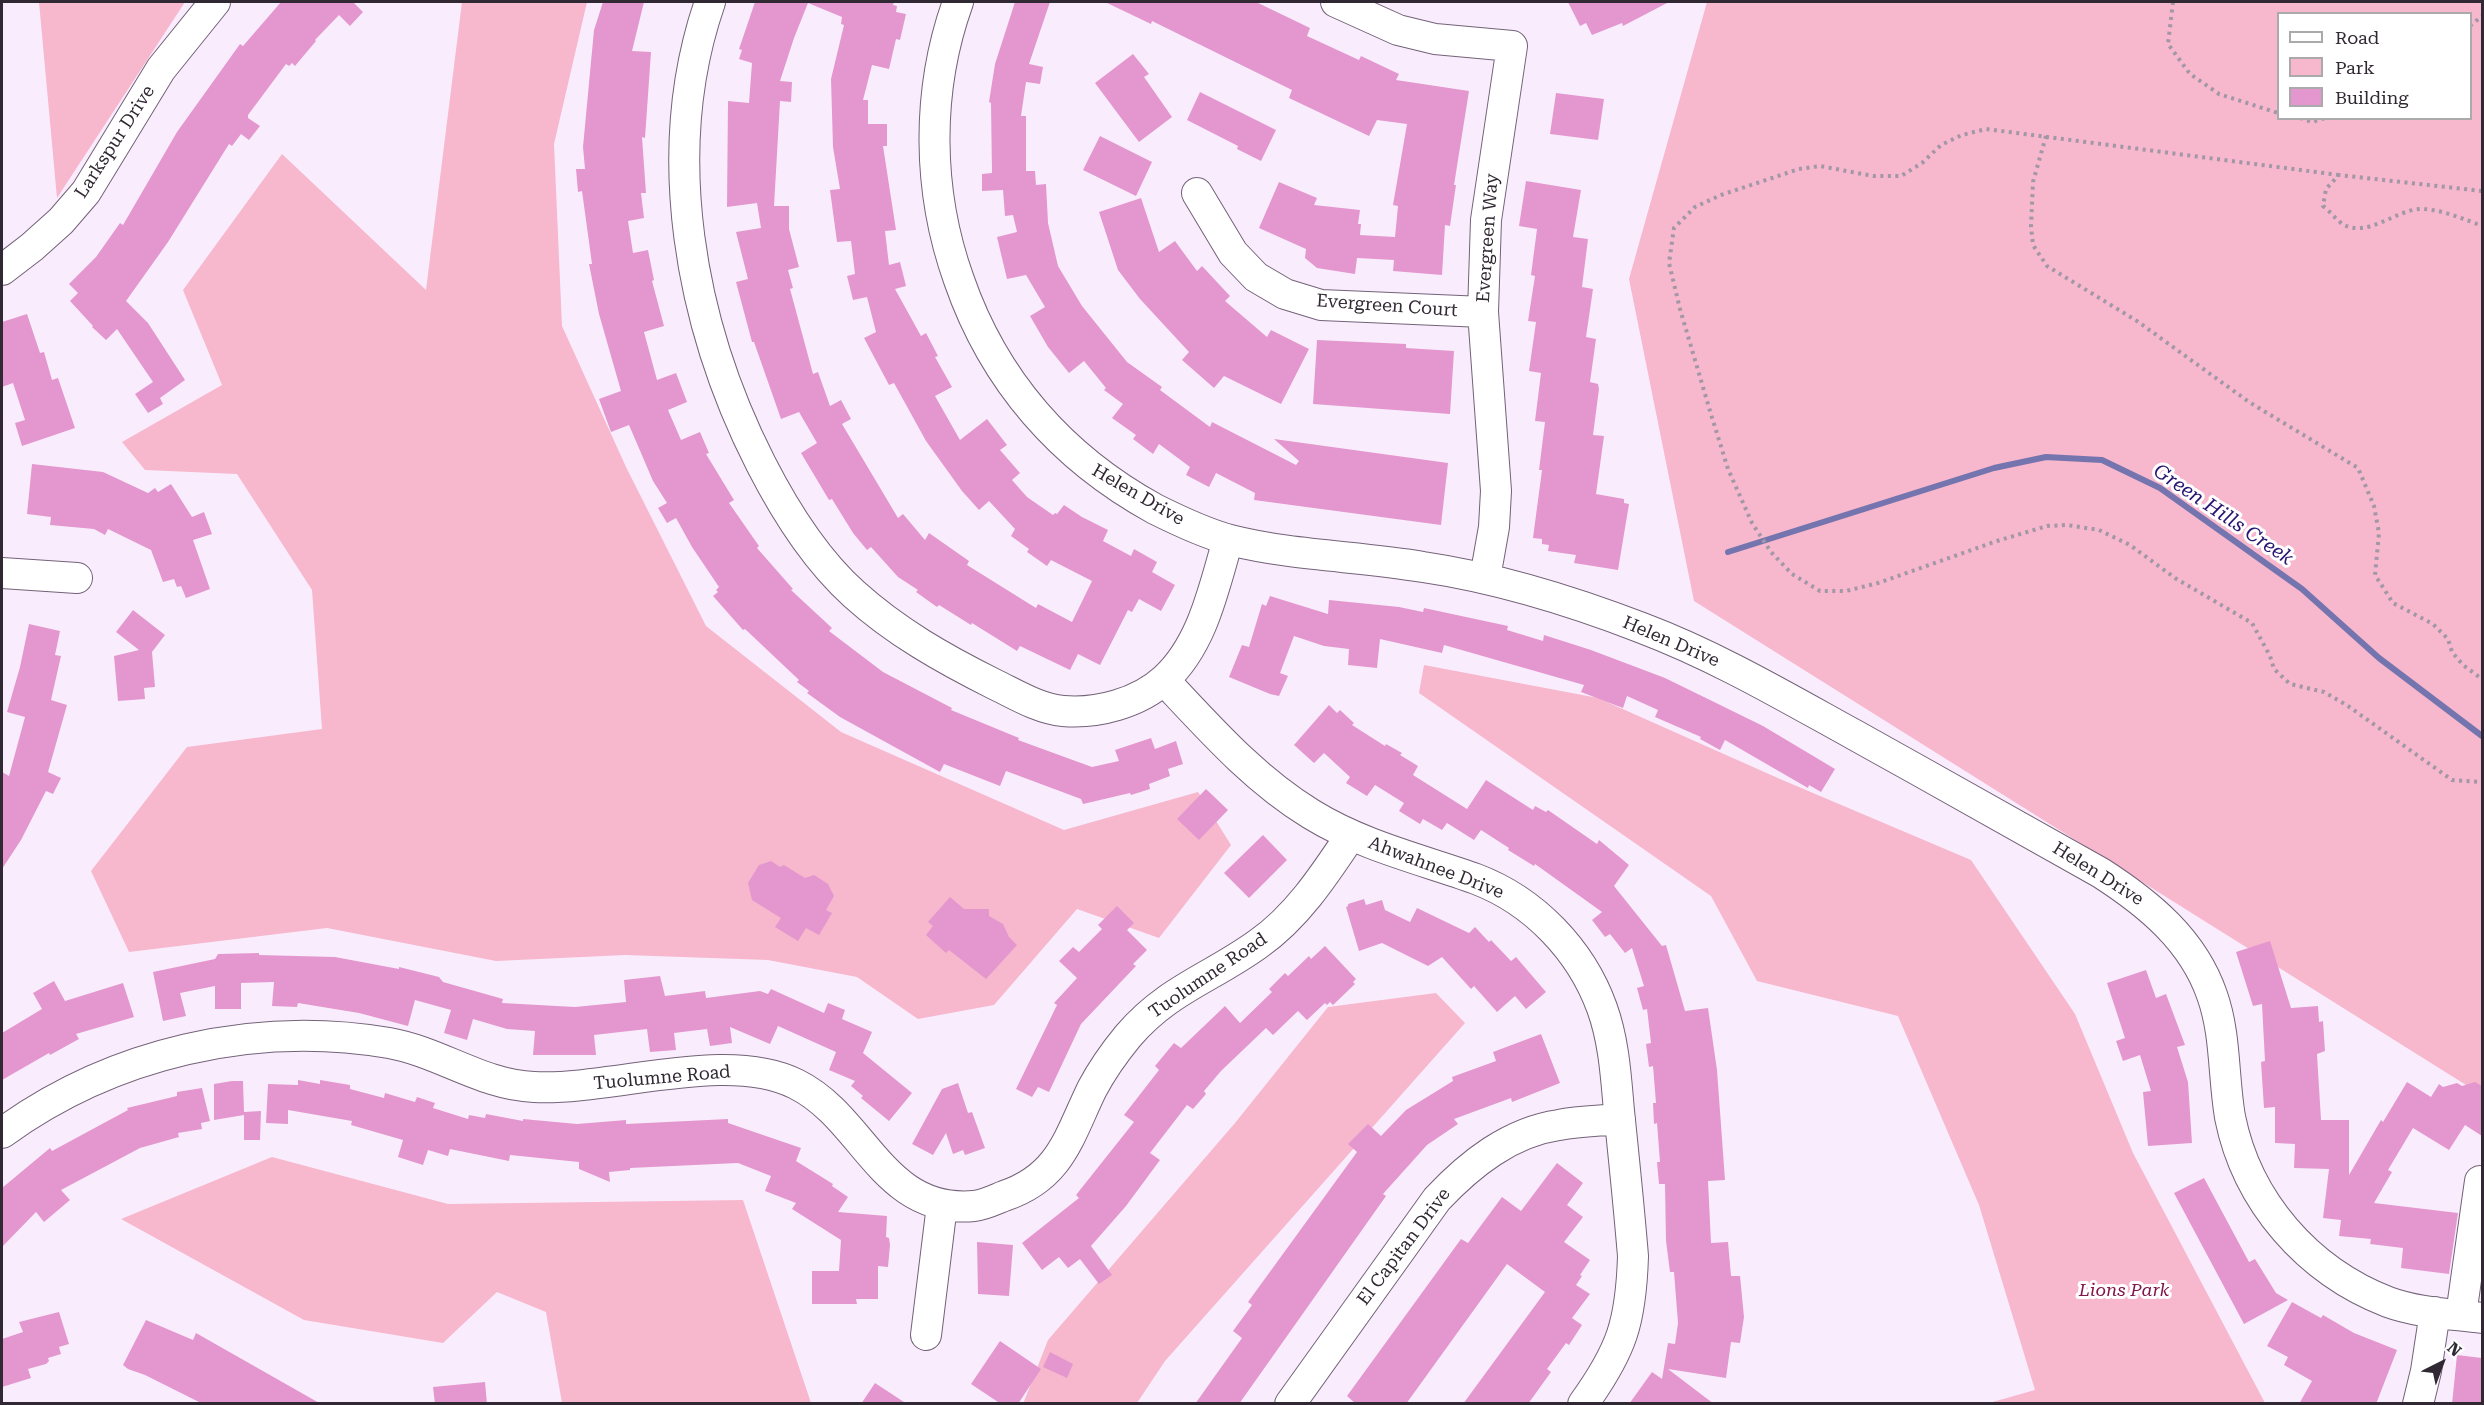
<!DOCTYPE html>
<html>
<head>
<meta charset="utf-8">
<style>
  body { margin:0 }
  #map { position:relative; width:2484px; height:1405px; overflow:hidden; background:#f9edfd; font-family:"Roboto Serif",serif }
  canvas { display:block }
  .frame { position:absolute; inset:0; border:3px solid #302832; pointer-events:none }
  .legend { position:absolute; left:2277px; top:12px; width:195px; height:108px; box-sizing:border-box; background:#fff; border:2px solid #aca9ad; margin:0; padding:8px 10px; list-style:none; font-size:18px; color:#302832 }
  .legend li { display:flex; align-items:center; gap:12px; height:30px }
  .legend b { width:30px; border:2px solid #aca9ad }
  .north { position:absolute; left:2412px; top:1333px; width:60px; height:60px; -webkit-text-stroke:4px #fff; paint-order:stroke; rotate:42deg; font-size:16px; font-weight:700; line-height:24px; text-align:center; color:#302832 }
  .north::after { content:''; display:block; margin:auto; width:21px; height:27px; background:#302832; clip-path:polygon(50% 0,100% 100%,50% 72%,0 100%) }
</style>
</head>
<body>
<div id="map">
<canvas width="2484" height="1405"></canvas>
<div class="frame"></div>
<ul class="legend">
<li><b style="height:8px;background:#fff"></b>Road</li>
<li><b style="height:16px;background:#f7b7cd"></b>Park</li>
<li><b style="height:16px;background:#e497ce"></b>Building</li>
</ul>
<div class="north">N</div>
</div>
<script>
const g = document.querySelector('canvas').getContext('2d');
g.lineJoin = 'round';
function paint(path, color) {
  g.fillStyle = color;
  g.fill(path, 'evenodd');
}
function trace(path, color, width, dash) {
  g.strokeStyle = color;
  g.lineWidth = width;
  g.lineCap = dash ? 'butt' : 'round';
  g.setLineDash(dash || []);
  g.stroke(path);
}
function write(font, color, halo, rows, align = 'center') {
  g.font = font + ' "Roboto Serif",serif';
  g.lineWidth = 6;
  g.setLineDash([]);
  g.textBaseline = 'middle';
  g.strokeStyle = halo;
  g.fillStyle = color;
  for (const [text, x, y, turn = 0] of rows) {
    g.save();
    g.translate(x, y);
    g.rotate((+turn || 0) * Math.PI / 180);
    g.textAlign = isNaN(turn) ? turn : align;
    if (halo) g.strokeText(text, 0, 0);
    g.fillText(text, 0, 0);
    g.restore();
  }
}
paint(new Path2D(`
  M39 2H185L57 198Z
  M462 2H587L554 144 562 326 626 467 706 626 841 732 1064 830 1198 792 1231 845 1159 938 1077 909 994 1005 918 1019 857 977 768 960 625 955 496 961 327 928 129 952 91 871 187 747 322 729 312 590 237 474 145 470 122 442 222 385 183 290 282 154 426 290Z
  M1707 2H2482V1095L1694 601 1629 279ZM2278 14H2470V118H2278Z
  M1424 665 1598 698 1780 779 1971 860 2075 1014 2133 1153 2265 1403H1989L2035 1390 1979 1205 1898 1016 1757 981 1711 896 1419 693Z
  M1436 993 1465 1023 1165 1361 1137 1403 1023 1404 1048 1340 1235 1123 1328 1007Z
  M272 1157 448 1204 743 1200 811 1403H562L546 1312 497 1292 443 1343 304 1320 121 1219Z`), '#f7b7cd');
trace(new Path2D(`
  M1728 552 1994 468 2046 457 2102 460 2160 488 2302 589 2379 658 2482 736`), '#7474ae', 6);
paint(new Path2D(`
  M281 2H353L363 12 350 26 339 15 315 40 316 41 295 66 292 63 289 66 286 64 248 115V118L260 126 249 140 241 134 232 146 229 144 168 242 126 301 148 323 185 380 160 398 163 404 148 413 135 394 153 382 117 329 106 340 92 327 93 326 70 301 78 293 69 284 96 257 120 223 123 225 177 132 240 44 243 46Z
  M603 2H644L632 51 651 52 645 138 642 137 646 193H641L644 218 628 221 633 253 648 250 654 280 652 281 664 326 644 332 657 380 676 373 687 402 668 410 681 440 700 432 709 453 706 454 734 500 729 503 759 546 757 548 793 589 791 590 832 628 829 631 883 672 952 708 951 710 1019 738 1018 740 1092 767 1119 761 1115 750 1151 738 1155 749 1176 741 1183 764 1168 769 1170 776 1149 784 1150 789 1131 795 1130 793 1083 804 1081 799 1006 771 1000 786 944 764 940 772 840 717 807 693 809 691 797 682 799 680 745 629 743 630 713 596 718 592 716 590 719 587 692 547 676 518 667 523 658 508 667 503 653 481 629 425 611 432 599 399 621 391 599 314 589 264H592L582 191 578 192 576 169H585L583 147 594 30Z
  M755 2H894L893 5 897 6 896 12 906 14 900 40 896 39 889 69 872 65 863 100H868V124H887V146H883L896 230 885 231 889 265 900 262 906 286 895 289 921 336 926 333 938 356 935 357 952 387 935 396 960 440 987 419 1007 445 1000 450 1020 473 1012 480 1027 497 1053 515 1055 513 1057 514 1064 505 1082 517 1108 530 1103 541 1131 556 1134 549 1157 562 1152 572 1175 585 1161 611 1139 599 1132 612 1128 610 1100 665 1078 654 1070 670 1020 646 1017 651 972 623 971 625 939 605 937 607 916 592 918 590 898 577 871 547 867 550 853 533 832 499 829 500 801 453 817 443 799 412 781 419 754 342H752L736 282 748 279 736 232 761 228 757 203 727 207 728 101 749 103 752 63 739 59 742 50 739 49ZM808 3 842 17 841 24 844 25 831 79 833 147 840 189 830 190 837 242 851 241 855 274 847 276 853 300 867 297 876 332 864 338 889 385 894 383 926 441 962 491 979 510 989 501 1015 529 1011 536 1029 549 1027 552 1047 566 1051 560 1092 581 1072 622 1038 604 1036 608 967 565 969 561 929 533 925 540 903 514 898 518 842 424 851 419 841 400 830 406 818 372 813 374 790 289 793 288 788 270 799 267 789 229V206H774L780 101 791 102 792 82 780 81 794 38Z
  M1015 2H1050L1029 64 1043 67 1040 84 1026 82 1021 116H1026V171H1035L1036 185 1046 184 1048 223 1058 266 1082 306 1127 362 1162 387 1160 390 1210 427 1212 422 1296 465 1299 461 1274 439 1448 463 1441 525 1254 500 1255 493 1216 473 1209 487 1186 475 1190 467 1159 444 1153 454 1133 439 1136 435 1112 418 1123 404 1104 390 1106 388 1084 361 1069 373 1048 347 1030 316 1045 307 1026 275 1007 279 997 237 1017 232 1013 215 1005 216 1003 190 982 191V174L992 173 991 103 989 102 995 64Z
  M1105 2H1256L1310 28 1307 36 1359 60 1361 56 1399 74 1396 80 1469 91 1454 185H1456L1450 226 1445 225 1442 275 1393 271 1394 260 1357 258 1355 274 1317 268 1305 258 1306 249 1259 228 1279 182 1317 198 1314 205 1360 210 1358 224H1361L1360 235 1395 237 1398 206 1393 205 1407 124 1377 120 1369 136 1289 98 1292 90 1152 21 1151 24Z
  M1568 2H1669L1623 26 1622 23 1592 35 1586 23 1580 26Z
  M1133 54 1149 74 1144 77 1172 117 1139 142 1095 83Z
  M1200 92 1276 130 1261 161 1237 149 1238 146 1187 120Z
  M1556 93 1604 99 1598 140 1550 134Z
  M1100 136 1152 162 1136 196 1083 170Z
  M1526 181 1581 190 1573 237 1588 239 1582 287 1593 289 1586 337 1596 339 1590 382 1598 384 1599 389 1593 435 1604 436 1596 494 1624 499V503L1629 504 1618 570 1574 563 1576 555 1548 551 1549 545 1542 544V539L1533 538 1542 470H1539L1545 422 1535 421 1541 373 1529 371 1536 322 1528 321 1535 276 1531 275 1537 229 1519 226Z
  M1141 198 1159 252 1175 241 1197 271 1202 266 1230 296 1225 301 1267 337 1271 330 1309 349 1281 404 1224 376 1214 388 1182 360 1189 352 1140 299 1118 270 1099 212Z
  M27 314 40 353 44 352 52 380 58 378 75 428 22 446 15 423 25 420 13 383 2 387V322Z
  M1317 340 1406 344V348L1454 351 1450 414 1313 404Z
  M32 464 103 472 148 493 155 488 158 492 171 484 192 517 204 512 212 534 193 540 210 589 186 598 181 586 177 587 174 579 163 582 151 550 108 529 105 535 94 529 50 525 51 517 27 514Z
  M1270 596 1328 614 1329 600 1399 607 1423 612 1424 608 1508 626 1507 630 1543 641 1544 635 1591 650 1665 678 1708 699 1763 726 1835 769 1821 792 1809 785 1808 788 1725 740 1720 750 1700 739 1701 737 1655 717 1658 710 1627 696 1623 708 1581 692 1584 685 1444 645 1442 653 1380 639 1377 668 1348 665 1349 649 1324 646 1294 636 1280 673 1288 676 1279 696 1270 694 1229 677 1242 645 1249 647 1262 604 1266 606Z
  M133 610 165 635 152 652 155 687 144 688 145 699 118 701 114 656 139 650 116 632Z
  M29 624 60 631 55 655 61 656 51 700 67 705 48 772 61 778 53 794 46 791 21 840 2 869V772L9 776 25 717 7 712 20 667Z
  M1329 705 1337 713 1340 710 1354 723 1352 725 1385 746 1386 744 1402 753 1400 755 1418 766 1413 775 1467 809 1486 780 1533 810 1535 806 1546 812 1548 810 1597 844 1599 840 1629 865 1614 886 1662 946 1666 945 1685 1011 1708 1008 1717 1070 1725 1180 1708 1181 1711 1243 1728 1242 1731 1276H1740L1744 1317 1740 1343 1731 1342 1726 1378 1668 1369 1714 1404H1629L1652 1372 1662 1379 1668 1343 1675 1344 1678 1323 1674 1272H1670L1666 1241 1665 1184H1659L1657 1162H1660L1657 1123 1654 1124 1653 1103H1656L1653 1066 1649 1067 1646 1044 1651 1043 1647 1009 1643 1010 1637 988 1644 986 1632 948 1625 953 1610 934 1605 937 1592 920 1602 912 1535 864 1534 866 1508 850 1509 848 1481 830 1474 840 1447 823 1442 830 1423 819 1420 824 1399 811 1404 803 1375 785 1367 796 1346 783 1350 777 1324 753 1314 763 1294 745Z
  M1206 789 1228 810 1199 840 1177 819Z
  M1263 835 1287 860 1249 898 1224 873Z
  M771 861 780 867 784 865 805 878 814 875 828 884 834 896 826 910 832 913 819 935 806 928 798 941 775 927 781 918 752 900 748 883 759 865Z
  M950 897 964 909H989V916L1003 924 1009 937 1017 945 986 979 949 950 946 953 926 935 933 926 928 922Z
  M1364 899 1366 905 1382 900 1385 910 1410 922 1417 908 1469 933 1475 927 1489 942 1491 940 1511 961 1516 957 1546 992 1526 1009 1515 996 1497 1012 1474 986 1471 989 1442 957 1428 966 1382 943 1359 951 1346 907 1348 906V904Z
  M1117 906 1134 923 1127 930 1147 950 1133 964 1136 966 1081 1024 1049 1092 1038 1087 1032 1097 1016 1089 1057 1005 1054 1003 1077 978 1059 961 1073 947 1079 952 1102 929 1098 925Z
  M2270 941 2291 1008 2318 1006 2319 1022 2323 1021 2325 1051 2317 1054 2321 1120H2349V1175L2381 1120 2383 1122 2407 1082 2431 1097 2439 1084 2443 1087 2457 1083 2462 1086 2475 1082 2482 1086V1136L2465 1125 2449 1150 2413 1128 2388 1170 2392 1172 2374 1203 2458 1213 2449 1274 2401 1268 2403 1248 2370 1244 2371 1239 2339 1236 2341 1220 2323 1218 2329 1169 2294 1168 2295 1144 2275 1143V1107L2264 1108 2261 1062 2265 1061 2262 1004 2253 1006 2236 952Z
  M1325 946 1356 979 1353 982 1355 984 1333 1005 1330 1002 1327 1005 1325 1003 1307 1020 1298 1011 1273 1035 1266 1028 1221 1071 1204 1091 1206 1094 1193 1109 1187 1105 1150 1153 1160 1160 1126 1206 1091 1246 1112 1275 1099 1284 1080 1259 1068 1268 1059 1257 1042 1270 1022 1243 1079 1198 1076 1195 1134 1122 1124 1115 1159 1070 1155 1066 1174 1043 1181 1048 1225 1006 1240 1023 1272 992 1269 989 1285 973 1288 976 1309 956 1311 959Z
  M259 953V955L335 957 399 969V967L439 977 443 982 503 999 502 1003 575 1007 626 1002 624 980 660 976 665 996 705 991 706 998 760 991 768 994 771 989 824 1013 828 1003 845 1010 842 1019 872 1032 863 1053 912 1093 889 1121 861 1098 863 1096 851 1086 855 1081 829 1070 836 1052 778 1026 770 1044 730 1027 732 1043 710 1046 707 1029 674 1033 676 1050 650 1052 647 1029 594 1035 596 1055H533L535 1031 507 1029 473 1019 467 1040 444 1033 451 1010 415 1000 408 1026 359 1013 298 1003 297 1007 272 1006 274 982 241 983V1009H215V986L180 993 186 1016 163 1021 153 972 215 959 218 954Z
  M2146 970 2156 998 2166 994 2185 1045 2177 1047 2188 1082 2192 1143 2148 1146 2143 1092 2151 1091 2140 1055 2123 1061 2116 1041 2125 1038 2107 983Z
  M54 981 65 1001 123 983 134 1017 76 1034 79 1039 50 1055 49 1053 2 1080V1033L42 1009 33 993Z
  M1541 1034 1560 1083 1512 1102 1511 1098 1454 1119 1458 1124 1427 1145 1383 1194 1386 1196 1239 1404H1195L1242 1338 1233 1331 1252 1305 1248 1302 1357 1152 1348 1144 1368 1124 1381 1136 1406 1110 1453 1081 1452 1077 1496 1061 1493 1052Z
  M298 1080 320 1084V1080L350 1085V1089L384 1098 385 1093 415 1102 417 1097 435 1103 433 1108 468 1119 469 1115 485 1118 486 1114 523 1121V1119L577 1124 626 1120V1124L728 1119V1123L801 1148 796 1161 833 1184 832 1186 848 1197 838 1212 887 1216 886 1237 889 1238 890 1245 888 1267 878 1266V1299H856L857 1304H812V1271H839L841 1240 792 1209 796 1203 765 1191 771 1176 738 1163 630 1168V1170L609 1172 610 1182 579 1169V1162L510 1155 509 1161 450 1149 448 1156 428 1150 423 1165 398 1157 403 1140 351 1125 352 1121 288 1110V1124L266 1123 268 1084 298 1085Z
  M232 1081H243L244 1112 261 1111 260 1140H244V1115L214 1120V1084Z
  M958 1083 968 1113 972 1112 985 1148 965 1155 963 1150 953 1154 946 1133 933 1155 912 1144 942 1089Z
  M202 1088 210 1121 201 1123 202 1129 178 1133 179 1137 140 1148 61 1190 70 1200 44 1222 36 1212 2 1247V1188L50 1148 52 1151 128 1110 127 1108 177 1096V1092Z
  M1557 1163 1583 1183 1567 1205 1583 1217 1564 1242 1590 1260 1580 1275 1582 1276 1576 1285 1590 1294 1572 1318 1582 1325 1569 1345 1566 1343 1547 1369 1551 1372 1528 1404H1463L1545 1292 1507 1264 1406 1404H1356L1347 1396 1461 1239 1468 1243 1502 1197 1521 1211Z
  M2204 1178 2249 1262 2255 1259 2276 1293 2288 1300 2244 1324 2174 1193Z
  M977 1242 1013 1245 1009 1296 978 1294Z
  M2292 1302 2321 1318 2323 1315 2354 1333 2397 1350 2376 1404H2299L2312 1381 2284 1365 2288 1357 2267 1346Z
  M59 1312 69 1344 59 1347 61 1354 48 1358 49 1361 46 1364 28 1369 31 1378 2 1387V1339L23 1332 19 1322Z
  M146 1320 193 1340 196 1333 321 1404H203L145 1375 128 1369 123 1365Z
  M1000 1341 1041 1369 1018 1404H1001L971 1384Z
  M1050 1352 1073 1364 1067 1378 1043 1367Z
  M2457 1355 2482 1358V1404H2452Z
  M485 1382 487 1404H435L433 1387Z
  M875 1383 907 1404H861Z`), '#e497ce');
const minor = new Path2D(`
  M710 2C658 152 690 325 761 464 785 511 814 558 854 594 896 632 944 659 994 684 1015 694 1039 709 1063 711 1097 714 1139 703 1165 679 1203 644 1214 587 1228 540
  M958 2C926 91 927 191 959 280 994 381 1062 458 1155 509 1179 521 1204 533 1230 540 1293 556 1359 556 1423 567 1498 578 1572 601 1642 628 1716 656 1784 696 1853 734 1936 780 2019 827 2101 873 2149 904 2193 940 2212 995 2226 1034 2223 1076 2230 1117 2247 1202 2308 1271 2388 1302 2418 1313 2452 1314 2482 1318
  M1336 2 1398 30 1435 39 1512 46 1486 220 1483 312 1496 491 1494 527 1485 578
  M1197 193 1233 253 1256 277 1285 294 1321 305 1483 312
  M2 270 32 247 61 221 86 192 161 69 215 2
  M2 573 77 578
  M1164 680C1210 729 1254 779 1311 814 1363 846 1420 859 1476 879 1534 901 1581 950 1602 1008 1614 1041 1616 1077 1619 1111 1624 1159 1629 1208 1633 1256 1631 1322 1622 1350 1583 1404
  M2 1133C112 1053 254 1020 389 1043 440 1052 482 1085 534 1087 612 1091 726 1049 796 1084 865 1118 882 1214 974 1206 984 1205 994 1200 1004 1196 1061 1177 1069 1136 1092 1089 1102 1070 1114 1053 1128 1036 1167 990 1211 978 1258 944 1297 917 1325 874 1351 835
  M2461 1315 2480 1181
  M926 1335 942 1205
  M1290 1404 1437 1199C1470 1164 1510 1132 1559 1125 1579 1121 1600 1121 1620 1119
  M2418 1404 2426 1371 2435 1312`);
trace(minor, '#746279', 32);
trace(new Path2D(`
  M2173 2 2168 44 2190 74 2219 94 2278 113
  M2470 26 2482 16
  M2300 118 2312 122 2325 118
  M2046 136 2033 182 2031 227 2033 245 2047 266 2137 321 2249 402 2358 468 2374 506 2379 533 2375 575 2393 603 2433 624 2448 639 2452 652 2463 665 2482 679
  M2339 175 1986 129 1962 135 1941 145 1922 163 1901 176H1873L1820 166 1799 169 1721 195 1695 207 1674 228 1669 263 1680 309 1710 411 1728 469 1752 523 1771 552 1792 574 1820 591H1846L1878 583 1997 541 2047 526 2067 525 2099 530 2130 545 2175 578 2252 623 2270 656 2274 669 2290 684 2324 692 2348 706 2452 780 2482 782
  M2482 191 2339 175 2326 189 2323 206C2330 211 2337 221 2344 225 2369 237 2396 210 2420 209 2441 209 2464 219 2482 226`), '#a297a5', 4, [3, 4.5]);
trace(minor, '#fff', 30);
write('18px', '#302832', '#fff', [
  ["Larkspur Drive",115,142,-57],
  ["Evergreen Way",1488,238,-86],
  ["Evergreen Court",1387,306,4],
  ["Helen Drive",1138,495,30],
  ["Helen Drive",1671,642,23],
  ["Ahwahnee Drive",1436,868,21],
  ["Helen Drive",2098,874,32],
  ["Tuolumne Road",1208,976,-34],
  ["Tuolumne Road",662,1078,-5],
  ["El Capitan Drive",1404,1247,-53]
]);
write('italic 18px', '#80164a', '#fff', [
  ["Lions Park",2124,1291]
]);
write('italic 20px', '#261571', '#fff', [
  ["Green Hills Creek",2223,515,34]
]);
</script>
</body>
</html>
